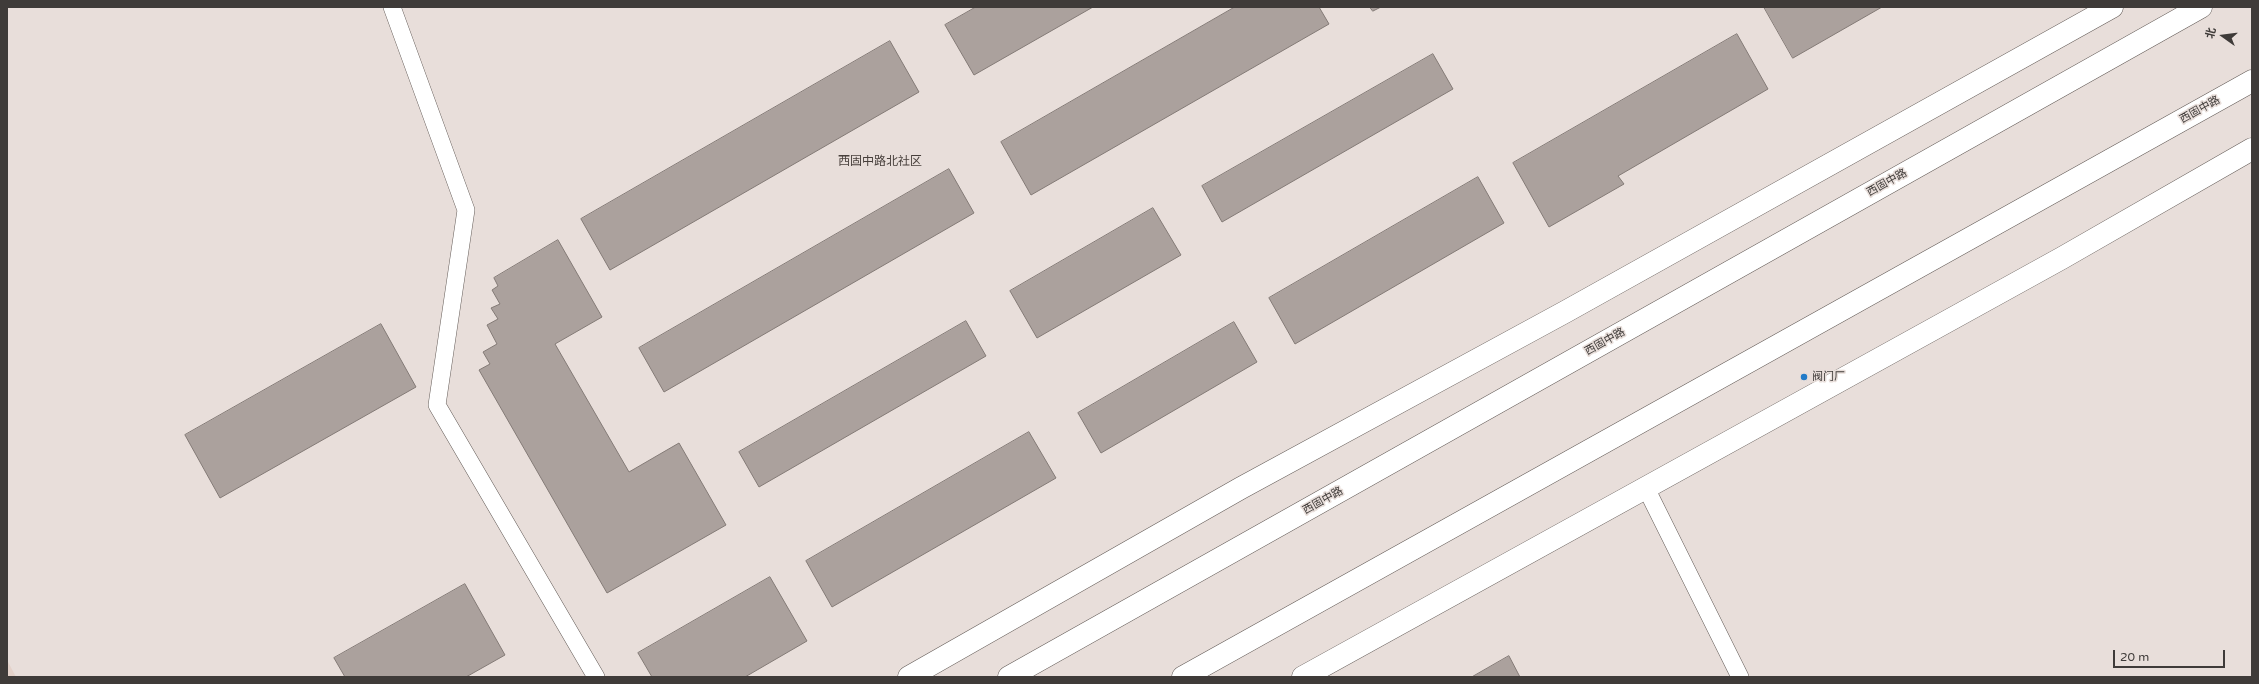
<!DOCTYPE html>
<html>
<head>
<meta charset="utf-8">
<style>
  body { margin:0 }
  #map { position:relative; width:2259px; height:684px; overflow:hidden; background:#e8deda; font-family:"Varela Round","Noto Sans SC",sans-serif }
  canvas { display:block }
  .frame { position:absolute; inset:0; border:8px solid #3f3b39; pointer-events:none }
  .north { position:absolute; left:2203px; top:16px; width:40px; height:40px; -webkit-text-stroke:3px #e8deda; paint-order:stroke; rotate:284deg; font-size:11px; font-weight:700; line-height:16px; text-align:center; color:#3f3b39 }
  .north::after { content:''; display:block; margin:auto; width:14px; height:18px; background:#3f3b39; clip-path:polygon(50% 0,100% 100%,50% 72%,0 100%) }
  .scale { position:absolute; left:2113px; top:650px; width:112px; height:18px; box-sizing:border-box; border:2px solid #3f3b39; border-top:0; padding-left:5px; font-size:12px; line-height:14px; white-space:nowrap; color:#3f3b39; -webkit-text-stroke:3px #e8deda; paint-order:stroke }
</style>
</head>
<body>
<div id="map">
<canvas width="2259" height="684"></canvas>
<div class="frame"></div>
<div class="north">北</div>
<div class="scale">20 m</div>
</div>
<script>
const g = document.querySelector('canvas').getContext('2d');
g.lineJoin = 'round';
function paint(path, color) {
  g.fillStyle = color;
  g.fill(path, 'evenodd');
}
function trace(path, color, width, dash) {
  g.strokeStyle = color;
  g.lineWidth = width;
  g.lineCap = dash ? 'butt' : 'round';
  g.setLineDash(dash || []);
  g.stroke(path);
}
function write(font, color, halo, rows, align = 'center') {
  g.font = font + ' "Varela Round","Noto Sans SC",sans-serif';
  g.lineWidth = 3;
  g.setLineDash([]);
  g.textBaseline = 'middle';
  g.strokeStyle = halo;
  g.fillStyle = color;
  for (const [text, x, y, turn = 0] of rows) {
    g.save();
    g.translate(x, y);
    g.rotate((+turn || 0) * Math.PI / 180);
    g.textAlign = isNaN(turn) ? turn : align;
    if (halo) g.strokeText(text, 0, 0);
    g.fillText(text, 0, 0);
    g.restore();
  }
}
paint(new Path2D(`
  M7 660 16 677H7Z`), '#e4d2ca');
const building = new Path2D(`
  M976 7H1093L974 75 945 25Z
  M1235 7H1319L1329 24 1031 195 1001 142Z
  M1370 7H1381L1373 11Z
  M1764 7H1882L1793 58Z
  M1737 34 1768 89 1618 176 1624 184 1549 227 1513 163Z
  M890 41 919 92 610 270 581 219Z
  M1433 54 1453 89 1222 222 1202 186Z
  M949 169 974 213 664 392 639 348Z
  M1478 177 1504 223 1295 344 1269 298Z
  M1153 208 1181 255 1037 338 1010 291Z
  M558 240 602 317 555 344 629 472 679 443 726 525 607 593 479 370 490 364 483 352 497 344 487 325 498 319 491 308 500 304 492 290 498 286 494 278Z
  M966 321 986 356 759 487 739 452Z
  M1234 322 1257 362 1101 453 1078 413Z
  M381 324 416 387 220 498 185 435Z
  M1029 432 1056 478 832 607 806 561Z
  M770 577 807 641 745 677H652L638 653Z
  M465 584 505 655 466 677H345L334 658Z
  M1509 656 1520 677H1472Z`);
paint(building, '#aba19d');
trace(building, '#837a76', 1);
const lane = new Path2D(`
  M392 7 466 210 437 405 596 677
  M1646 488 1740 677`);
const street = new Path2D(`
  M909 677 1241 488 1565 312 2112 7
  M1303 677 2062 258 2252 149`);
const primary = new Path2D(`
  M1009 677 2201 7
  M1183 677 2252 81`);
trace(lane, '#625a56', 18);
trace(street, '#625a56', 23);
trace(primary, '#625a56', 23);
trace(lane, '#fff', 17);
trace(street, '#fff', 22);
trace(primary, '#fff', 22);
for (const [x, y, r, color] of [
  [1804,377,4,"#227bc8"]
]) {
  const dot = new Path2D();
  dot.arc(x, y, r, 0, 2 * Math.PI);
  g.fillStyle = color;
  g.fill(dot);
  trace(dot, '#e8deda', 1.5);
}
write('11px', '#3f3b39', '#e8deda', [
  ["西固中路",2200,110,-29],
  ["西固中路",1887,183,-29],
  ["西固中路",1605,342,-29],
  ["西固中路",1323,501,-29]
]);
write('11px', '#3f3b39', '#e8deda', [
  ["阀门厂",1812,377]
], 'left');
write('12px', '#473f3b', '#e8deda', [
  ["西固中路北社区",880,162]
]);
</script>
</body>
</html>
